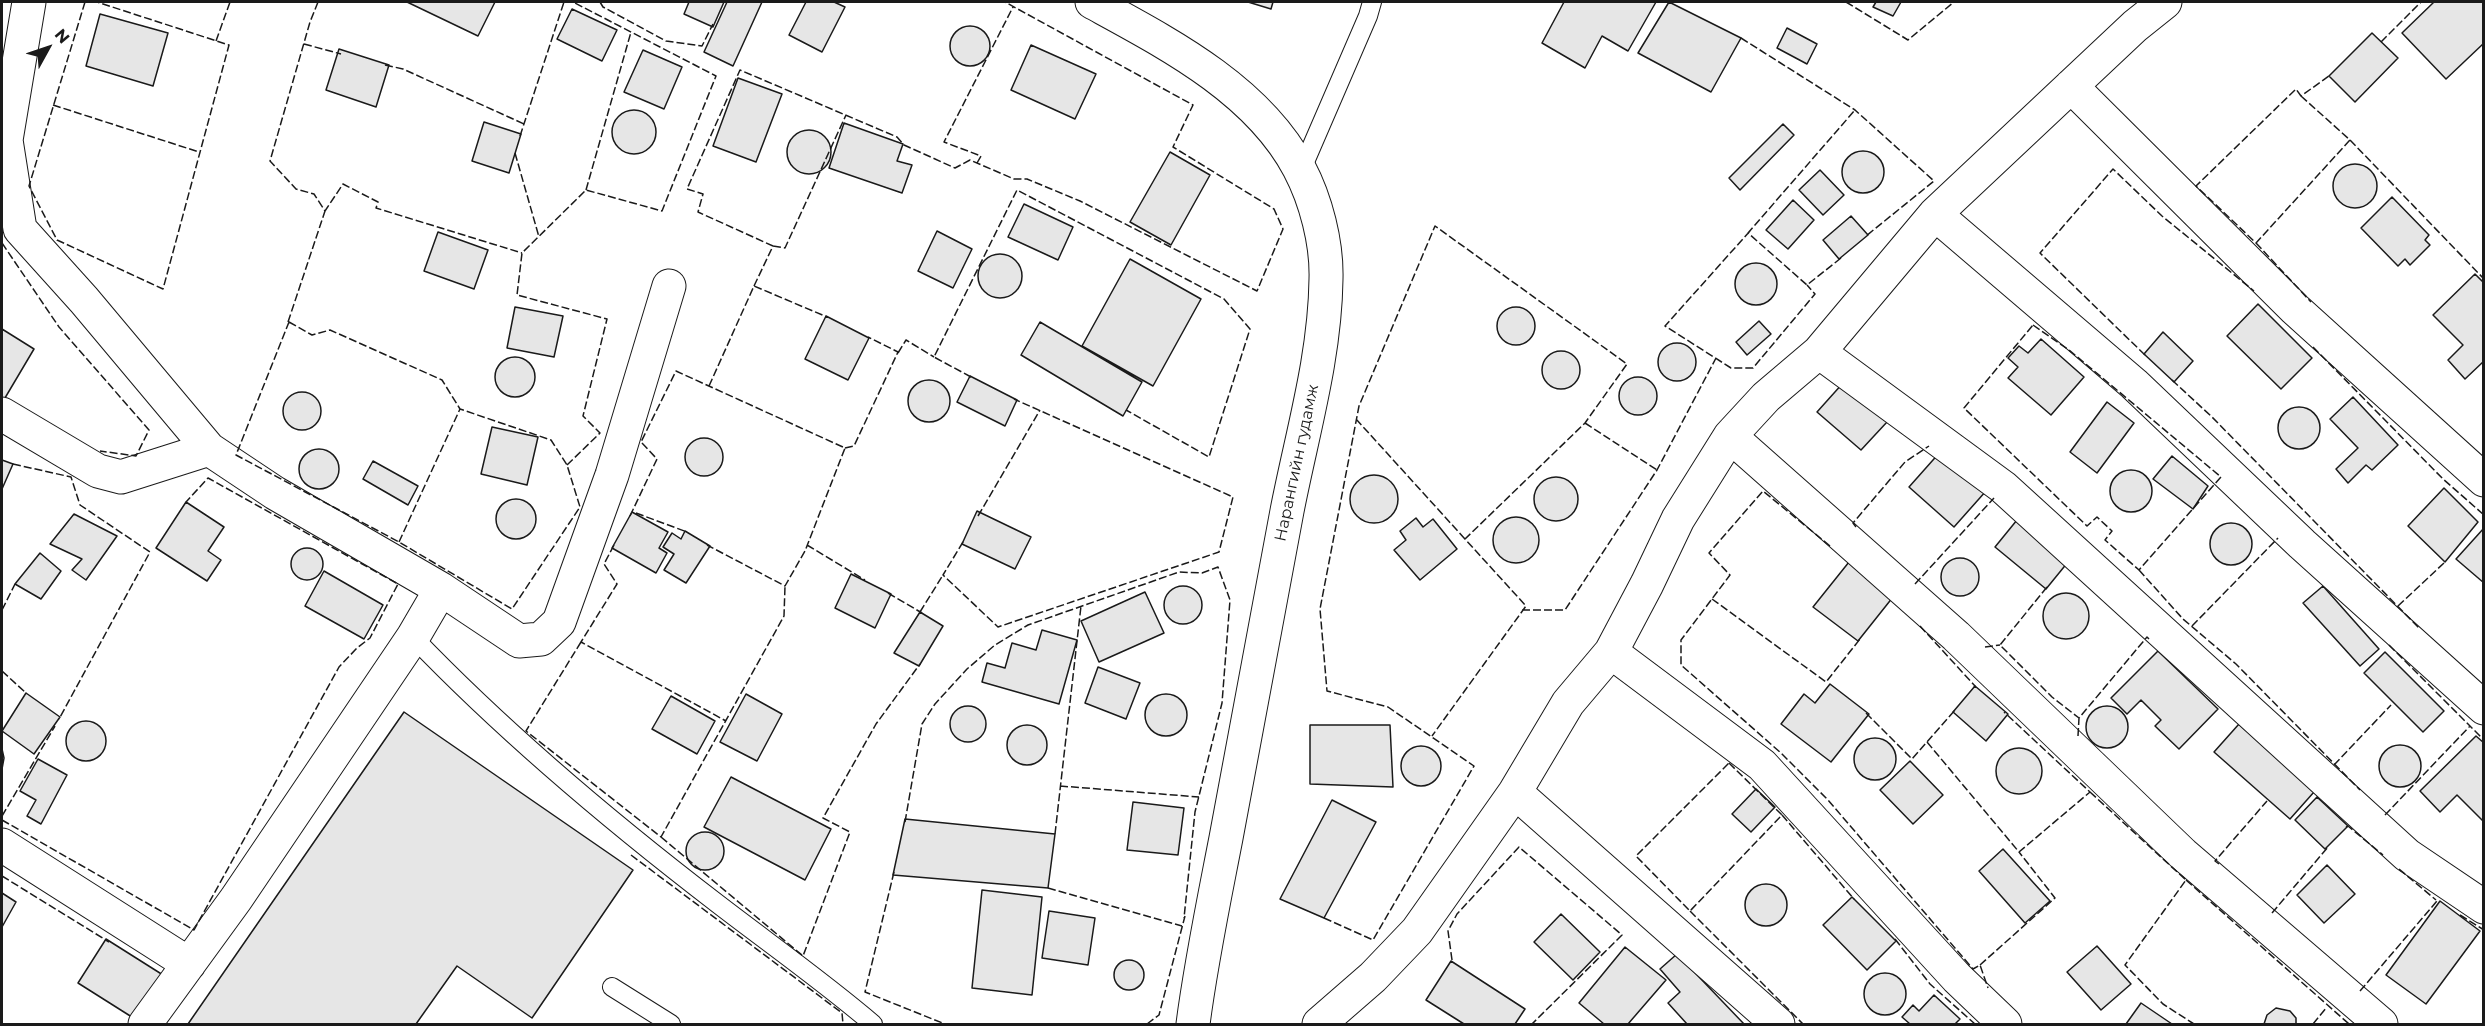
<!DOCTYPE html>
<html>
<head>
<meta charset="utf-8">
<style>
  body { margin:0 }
  #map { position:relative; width:2485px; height:1026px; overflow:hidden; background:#fff; font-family:Montserrat,sans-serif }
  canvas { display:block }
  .frame { position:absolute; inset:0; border:3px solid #1a1a1a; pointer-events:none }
  .north { position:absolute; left:18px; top:18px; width:60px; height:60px; -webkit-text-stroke:4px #fff; paint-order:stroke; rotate:50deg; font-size:16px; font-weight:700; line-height:24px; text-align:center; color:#1a1a1a }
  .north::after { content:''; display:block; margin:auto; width:21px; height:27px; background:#1a1a1a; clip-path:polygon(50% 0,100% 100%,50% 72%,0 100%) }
</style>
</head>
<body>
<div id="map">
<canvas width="2485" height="1026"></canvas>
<div class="frame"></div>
<div class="north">N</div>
</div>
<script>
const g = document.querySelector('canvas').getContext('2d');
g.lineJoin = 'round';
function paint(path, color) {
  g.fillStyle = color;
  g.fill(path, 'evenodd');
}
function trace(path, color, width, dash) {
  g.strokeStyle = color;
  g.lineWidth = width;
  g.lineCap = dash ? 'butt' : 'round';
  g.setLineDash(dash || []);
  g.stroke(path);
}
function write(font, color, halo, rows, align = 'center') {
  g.font = font + ' Montserrat,sans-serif';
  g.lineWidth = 4.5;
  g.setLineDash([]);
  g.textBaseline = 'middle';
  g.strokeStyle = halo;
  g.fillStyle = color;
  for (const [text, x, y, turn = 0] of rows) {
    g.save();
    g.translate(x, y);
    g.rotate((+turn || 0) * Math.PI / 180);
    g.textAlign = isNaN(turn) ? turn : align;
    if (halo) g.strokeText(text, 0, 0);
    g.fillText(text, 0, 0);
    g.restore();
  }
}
const building = new Path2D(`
  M407 2H495L478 36Z
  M689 2H724L713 27 684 14Z
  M727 2H762L733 66 704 52Z
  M806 2H834L845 7 822 52 789 35Z
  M1248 2H1273L1271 9Z
  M1564 2H1656L1628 51 1602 36 1585 68 1542 43Z
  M1669 2 1741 38 1711 92 1638 53Z
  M1876 2H1901L1893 16 1873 7Z
  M2434 2H2484V43L2446 79 2402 33Z
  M572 9 617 30 602 61 557 39Z
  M100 14 168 33 153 86 86 66Z
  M950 46a20 20 0 1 1 40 0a20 20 0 1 1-40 0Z
  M1787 28 1817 44 1807 64 1777 48Z
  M2372 33 2398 58 2355 102 2329 76Z
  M1031 45 1096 74 1075 119 1011 90Z
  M339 49 389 65 376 107 326 90Z
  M643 50 682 67 664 109 624 92Z
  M738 78 782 94 756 162 713 146Z
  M612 132a22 22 0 1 1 44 0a22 22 0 1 1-44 0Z
  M484 122 521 134 509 173 472 161Z
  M844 123 903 144 897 161 912 165 902 193 829 168Z
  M1783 124 1794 135 1740 190 1729 178Z
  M787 152a22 22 0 1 1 44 0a22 22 0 1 1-44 0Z
  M1842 172a21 21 0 1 1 42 0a21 21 0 1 1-42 0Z
  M1170 152 1210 175 1171 245 1130 222Z
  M2333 186a22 22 0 1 1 44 0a22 22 0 1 1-44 0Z
  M1820 170 1844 195 1823 215 1799 190Z
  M2392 197 2429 235 2425 240 2430 245 2410 265 2405 259 2398 266 2361 228Z
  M1793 200 1814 220 1788 249 1766 230Z
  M1024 204 1073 227 1058 260 1008 237Z
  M1851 216 1868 235 1839 259 1823 240Z
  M937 231 972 249 953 288 918 271Z
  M438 232 488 250 474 289 424 271Z
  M978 276a22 22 0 1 1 44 0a22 22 0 1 1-44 0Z
  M1130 259 1201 299 1153 386 1082 346Z
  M1735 284a21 21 0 1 1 42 0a21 21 0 1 1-42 0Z
  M2475 274 2484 283V361L2465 379 2448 360 2463 345 2433 315Z
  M2258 304 2312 358 2281 389 2227 336Z
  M1497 326a19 19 0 1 1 38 0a19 19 0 1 1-38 0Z
  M515 307 563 316 554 357 507 348Z
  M826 316 869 338 848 380 805 359Z
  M1759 321 1771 334 1747 355 1736 342Z
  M1040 322 1142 382 1123 416 1021 355Z
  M2 329 34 349 2 403Z
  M2163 332 2193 361 2174 382 2144 354Z
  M2041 339 2084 377 2051 415 2008 378 2018 367 2008 358 2019 346 2028 353Z
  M1658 362a19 19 0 1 1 38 0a19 19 0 1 1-38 0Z
  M1542 370a19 19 0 1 1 38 0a19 19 0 1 1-38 0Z
  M495 377a20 20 0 1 1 40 0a20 20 0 1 1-40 0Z
  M970 376 1017 400 1005 426 957 402Z
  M1619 396a19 19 0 1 1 38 0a19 19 0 1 1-38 0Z
  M908 401a21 21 0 1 1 42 0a21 21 0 1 1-42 0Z
  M1843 383 1887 422 1861 450 1817 412Z
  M283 411a19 19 0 1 1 38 0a19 19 0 1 1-38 0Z
  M2353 397 2398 445 2372 470 2366 465 2348 483 2336 469 2358 448 2330 419Z
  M2107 402 2134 423 2097 473 2070 452Z
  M2278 428a21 21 0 1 1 42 0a21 21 0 1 1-42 0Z
  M492 427 538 437 527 485 481 474Z
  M685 457a19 19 0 1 1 38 0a19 19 0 1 1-38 0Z
  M299 469a20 20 0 1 1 40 0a20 20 0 1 1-40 0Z
  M1941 451 1986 491 1954 527 1909 487Z
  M2172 456 2208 486 2193 509 2153 479Z
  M2 460 13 464 2 489Z
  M373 461 418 486 408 505 363 479Z
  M2110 491a21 21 0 1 1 42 0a21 21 0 1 1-42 0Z
  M1350 499a24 24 0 1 1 48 0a24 24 0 1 1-48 0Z
  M1534 499a22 22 0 1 1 44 0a22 22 0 1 1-44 0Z
  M2444 488 2478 522 2445 562 2408 526Z
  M496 519a20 20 0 1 1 40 0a20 20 0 1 1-40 0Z
  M186 502 224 527 208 551 221 560 207 581 156 548Z
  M977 511 1031 537 1015 569 962 544Z
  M632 512 668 532 659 548 667 553 656 573 612 548Z
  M74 514 117 536 86 580 72 570 82 559 50 544Z
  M1493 540a23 23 0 1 1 46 0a23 23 0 1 1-46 0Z
  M1416 518 1423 527 1433 519 1457 549 1420 580 1394 550 1406 540 1400 531Z
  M2017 520 2068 562 2046 589 1995 547Z
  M2210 544a21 21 0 1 1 42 0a21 21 0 1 1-42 0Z
  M2484 528V583L2456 559Z
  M685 531 710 546 686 583 664 570 674 554 663 547 672 533 681 539Z
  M291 564a16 16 0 1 1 32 0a16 16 0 1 1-32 0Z
  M40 553 61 571 41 599 15 584Z
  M1941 577a19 19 0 1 1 38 0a19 19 0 1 1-38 0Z
  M1849 562 1893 597 1858 641 1813 607Z
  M324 571 383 605 364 639 305 606Z
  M851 574 891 594 875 628 835 608Z
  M2323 586 2379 649 2360 666 2303 603Z
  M1164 605a19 19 0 1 1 38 0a19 19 0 1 1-38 0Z
  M1145 592 1164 633 1099 662 1081 621Z
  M2043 616a23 23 0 1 1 46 0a23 23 0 1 1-46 0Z
  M920 612 943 626 919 666 894 653Z
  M1042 630 1077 640 1059 704 982 682 987 663 1005 668 1012 643 1036 650Z
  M2158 651 2218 709 2179 749 2155 726 2161 720 2141 700 2127 714 2111 698Z
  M2385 652 2444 711 2423 732 2364 673Z
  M1098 667 1140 683 1126 719 1085 703Z
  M1830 684 1869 714 1831 762 1781 724 1804 694 1815 703Z
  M1975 686 2008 714 1986 741 1953 712Z
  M26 693 60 717 34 754 2 731Z
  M746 694 782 714 757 761 720 742Z
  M1145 715a21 21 0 1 1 42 0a21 21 0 1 1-42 0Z
  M671 696 715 721 697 754 652 729Z
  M950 724a18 18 0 1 1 36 0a18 18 0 1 1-36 0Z
  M2086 727a21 21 0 1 1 42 0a21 21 0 1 1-42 0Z
  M404 712 633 870 532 1018 457 966 416 1024H188Z
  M66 741a20 20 0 1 1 40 0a20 20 0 1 1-40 0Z
  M2239 724 2314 792 2290 819 2214 752Z
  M1007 745a20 20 0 1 1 40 0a20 20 0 1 1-40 0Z
  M1310 725H1390L1393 787 1310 784Z
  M2476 736 2484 743V822L2457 795 2440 812 2420 791Z
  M1854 759a21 21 0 1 1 42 0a21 21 0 1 1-42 0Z
  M2379 766a21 21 0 1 1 42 0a21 21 0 1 1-42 0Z
  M1401 766a20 20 0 1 1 40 0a20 20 0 1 1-40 0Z
  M1996 771a23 23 0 1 1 46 0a23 23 0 1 1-46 0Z
  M2 749 4 758 2 769Z
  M38 759 67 775 41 824 27 816 36 800 20 791Z
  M1910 761 1943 795 1913 824 1880 790Z
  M731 777 831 829 805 880 704 827Z
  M1756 789 1775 807 1751 832 1732 814Z
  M2317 797 2348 826 2325 849 2295 820Z
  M1332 800 1376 822 1324 918 1280 899Z
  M1133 802 1184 808 1178 855 1127 850Z
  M905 819 1055 834 1048 888 893 875Z
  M686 851a19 19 0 1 1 38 0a19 19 0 1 1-38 0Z
  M2003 849 2050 901 2025 923 1979 871Z
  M2327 865 2355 894 2324 923 2297 895Z
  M1745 905a21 21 0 1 1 42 0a21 21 0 1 1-42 0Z
  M982 890 1042 897 1032 995 972 988Z
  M2 893 16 902 2 927Z
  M1852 897 1896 941 1867 970 1823 925Z
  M2440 901 2480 931 2426 1004 2386 975Z
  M1049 911 1095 918 1088 965 1042 958Z
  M1561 914 1600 952 1573 980 1534 942Z
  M106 939 163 975 135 1019 78 983Z
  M2097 946 2131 984 2101 1010 2067 972Z
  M1625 947 1666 980 1628 1024H1604L1579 1003Z
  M1677 954 1744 1024H1687L1668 1003 1680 992 1660 969Z
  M1114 975a15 15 0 1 1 30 0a15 15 0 1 1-30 0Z
  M1451 961 1525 1009 1515 1024H1464L1426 1000Z
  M1864 994a21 21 0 1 1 42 0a21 21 0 1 1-42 0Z
  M1934 995 1960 1019 1955 1024H1910L1902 1017 1913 1005 1919 1011Z
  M2141 1003 2172 1024H2126Z
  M2276 1008 2290 1011 2296 1018V1024H2264L2267 1015Z`);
paint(building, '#e6e6e6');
trace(building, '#1a1a1a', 1.5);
const service = new Path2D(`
  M1301 171 1368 16 1372 2
  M413 637C507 735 611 822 718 904 770 944 824 982 873 1024
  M612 987 671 1024`);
const minor = new Path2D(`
  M29 2 6 140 20 229 84 300 209 449 275 493 441 589 519 641 541 639 559 622 612 475 669 286
  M2071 86 2295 309 2484 480
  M1935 214 2134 384 2302 544 2484 708
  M1819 352 2003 487 2407 855 2484 907
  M2 414 98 471 121 477 209 449
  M1730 436 1956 636 2183 854 2381 1024
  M1611 652 1762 765 1957 978 2005 1024
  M1515 792 1778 1024
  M2 845 189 964
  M145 1024 236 899 413 637 441 589
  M1319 1024 1373 977 1417 931 1515 792 1568 703 1611 652 1647 584 1678 519 1730 436 1766 397 1819 352 1935 214 2135 26 2165 2`);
const secondary = new Path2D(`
  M1092 2C1167 43 1257 89 1299 168 1316 200 1327 243 1326 279 1325 358 1302 434 1287 511 1266 620 1246 729 1226 838 1214 900 1201 962 1193 1024`);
trace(service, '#1a1a1a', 20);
trace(minor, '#1a1a1a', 35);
trace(secondary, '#1a1a1a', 35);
trace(service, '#fff', 18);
trace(minor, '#fff', 33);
trace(secondary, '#fff', 33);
trace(new Path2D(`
  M85 2 29 186 57 240 163 289 229 45 97 2
  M318 2 310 22 270 161 296 189 314 194 325 211 343 184 378 202 376 208 522 253
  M600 2 603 7 666 41 702 46 713 24
  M1846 2 1908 40 1954 2
  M1741 38 1855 110 1934 181 1866 236
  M216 41 230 2
  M2381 42 2421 2
  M304 44 341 54
  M385 65 403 69 524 124
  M2301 96 2350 140 2256 243 2196 186 2296 89 2301 96 2329 76
  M53 105 199 152
  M520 136 564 2
  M2350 140 2484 279
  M515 153 539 237
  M977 163 981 156 944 142 1013 7
  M586 190 631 32
  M1750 231 1665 326 1731 368H1753L1815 294 1807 285
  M2 243 59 327 149 430 136 456 100 451
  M2256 243 2311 302
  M773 246 785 248 846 115
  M1841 258 1807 285 1748 233 1855 110
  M754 286 773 246 698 212 703 194 687 189 740 70 897 137 904 145 955 168 970 160 1014 179H1027L1080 201 1257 291 1283 229 1274 209 1173 147 1193 105 1005 2
  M288 322 325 211
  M289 322 312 335 330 330 442 380 460 409 551 440 567 465 580 507 512 609 399 542 236 455Z
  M2033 325 2069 350 2221 477 2139 570 2105 540 2112 531 2097 517 2087 526 1964 408Z
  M2313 347 2443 479 2484 515
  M898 353 906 340 934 357
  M2145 355 2040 253 2113 169 2162 216 2254 291
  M971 377 934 357 1017 190 1224 299 1250 329 1209 457 1126 410
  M2172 380 2212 417 2419 628
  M709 386 754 286 827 317
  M1356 419 1465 539
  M1585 423 1657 470
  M845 448 854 446 898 352 868 337
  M13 464 71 477 80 505 150 552 59 719
  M567 465 600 433 583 416 607 319 517 295 522 253 586 190 662 211 716 76 573 2
  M636 513 687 532
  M630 516 657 459 641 442 676 371 845 448 805 551 785 586 707 545
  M978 516 1040 410
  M1856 527 1853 523 1905 462 1929 446
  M399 542 460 409
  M963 542 943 575 998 627 1219 552 1233 497 1014 399
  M614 545 604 564 617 584 581 642 726 721
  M807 545 865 580
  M1830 546 1763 491 1709 553 1730 575 1681 640V665L1781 753 1828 800 1973 969 1980 965 1988 988
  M2139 570 2183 619 2236 664 2360 790
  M1915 584 1994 498
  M2047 587 2000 645 2052 697 2079 718
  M888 593 922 613
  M1712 599 1826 682 1860 639
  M2398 606 2445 562
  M2 610 15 584
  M1522 610H1565L1657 470 1716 358
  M920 612 943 575
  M1920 626 1975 686 1974 687
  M2192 626 2278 538
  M581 642 526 731 661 837 784 616 785 586
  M2389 645 2484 740
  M1985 647 2000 645
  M2 671 26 693
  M1866 713 1912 759 1955 710
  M2078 736 2079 718 2147 637 2149 639
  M1927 742 2019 852 2090 792 2004 712
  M1729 763 1782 815 1690 911 1636 856Z
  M2334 765 2391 705
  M1060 786 1199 797
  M2090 792 2186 880 2125 965 2163 1004 2194 1024
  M1782 815 1854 899
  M2385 815 2470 726
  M2 816 55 726
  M2 820 194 930 339 667 357 648 370 638 398 584 208 478 186 502
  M905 822 922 724 935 704 967 669 995 645 1028 625 1179 572 1202 573 1218 567 1230 600 1222 703 1195 812 1184 918
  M2346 827 2348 826 2383 855
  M1055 834 1081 606
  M661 837 803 956 850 832 823 818 876 724 920 664
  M631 855 842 1013 843 1024
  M2219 864 2215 861 2267 801
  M2399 869 2436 900
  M894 872 865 992 945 1024
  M2 876 109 942
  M2186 880 2349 1024
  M1048 888 1182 926
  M1690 911 1803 1024
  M2272 913 2328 847
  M2460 915 2484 930
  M1324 918 1373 940 1474 766 1388 707 1327 691 1320 609 1359 406 1435 226 1627 364 1585 423 1465 539 1526 606 1432 736
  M1895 939 1930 984 1975 1024
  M1452 960 1448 931 1457 914 1519 847 1622 935 1532 1024
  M1980 965 2055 898 2019 852
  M2360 991 2437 901
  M1147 1024 1159 1015 1185 916
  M2313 1024 2327 1007`), '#1a1a1a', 1.5, [8, 3]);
write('16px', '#1a1a1a', '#fff', [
  ["Нарангийн гудамж",1297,463,-78]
]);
</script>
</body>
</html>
